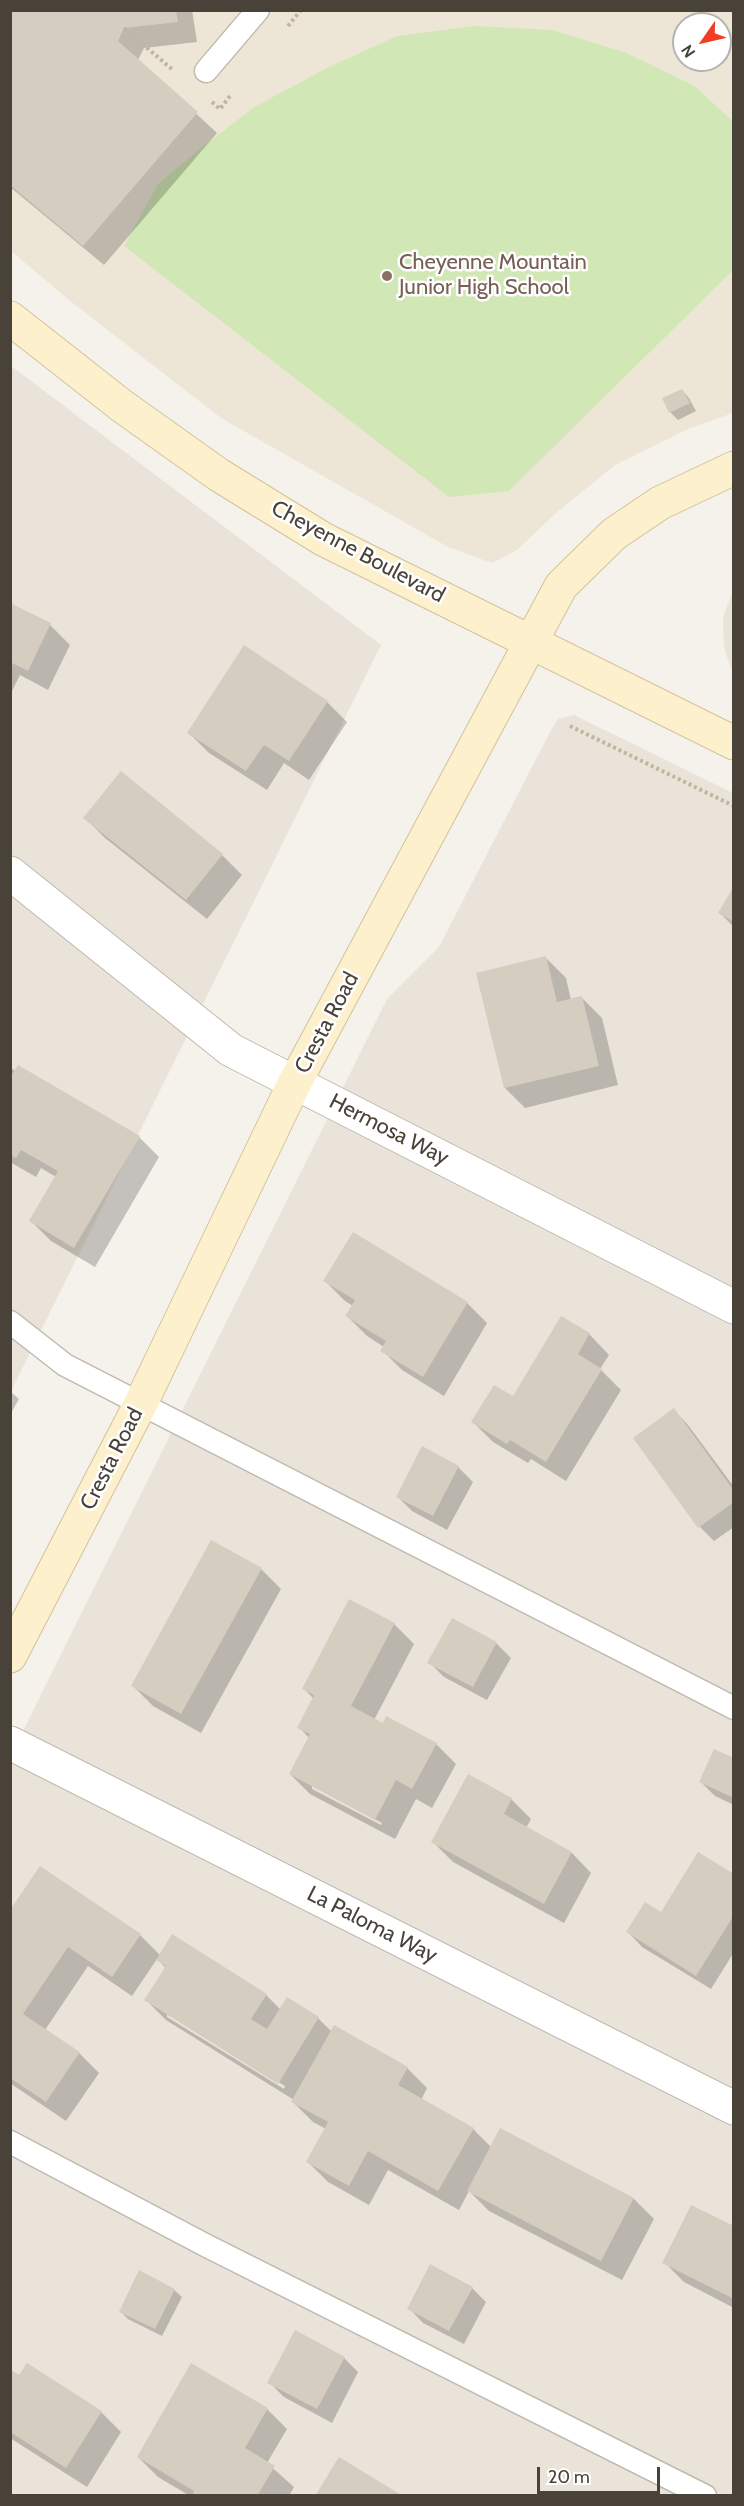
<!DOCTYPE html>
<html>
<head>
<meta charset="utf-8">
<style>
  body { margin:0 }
  #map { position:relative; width:744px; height:2506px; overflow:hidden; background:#f5f2eb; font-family:Cabin,sans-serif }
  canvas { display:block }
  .frame { position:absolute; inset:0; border:12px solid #494239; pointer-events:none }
  .north { position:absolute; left:672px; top:12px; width:60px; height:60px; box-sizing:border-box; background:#fff; border:2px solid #b6b3b0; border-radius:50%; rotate:236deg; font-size:16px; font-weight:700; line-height:24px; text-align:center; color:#494239 }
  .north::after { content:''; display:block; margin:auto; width:21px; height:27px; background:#f23d24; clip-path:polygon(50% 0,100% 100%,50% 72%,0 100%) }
  .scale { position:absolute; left:537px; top:2467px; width:123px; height:27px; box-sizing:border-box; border:3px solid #494239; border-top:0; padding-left:8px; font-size:18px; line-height:21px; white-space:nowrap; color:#494239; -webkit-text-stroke:4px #fff; paint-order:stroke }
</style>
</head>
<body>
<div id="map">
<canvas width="744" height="2506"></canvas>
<div class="frame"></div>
<div class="north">N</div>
<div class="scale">20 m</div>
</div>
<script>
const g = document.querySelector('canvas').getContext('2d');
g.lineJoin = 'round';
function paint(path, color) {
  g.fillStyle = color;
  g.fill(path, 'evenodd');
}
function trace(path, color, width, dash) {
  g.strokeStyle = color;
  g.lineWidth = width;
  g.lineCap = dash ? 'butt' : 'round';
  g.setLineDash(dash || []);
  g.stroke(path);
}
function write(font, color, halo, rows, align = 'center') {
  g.font = font + ' Cabin,sans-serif';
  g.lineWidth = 5;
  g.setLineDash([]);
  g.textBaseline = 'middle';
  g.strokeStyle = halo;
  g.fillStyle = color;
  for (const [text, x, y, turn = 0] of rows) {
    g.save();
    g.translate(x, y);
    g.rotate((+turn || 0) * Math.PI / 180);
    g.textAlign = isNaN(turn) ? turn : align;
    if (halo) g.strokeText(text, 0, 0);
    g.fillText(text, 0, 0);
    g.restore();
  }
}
paint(new Path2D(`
  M11 366 381 645 11 1391Z
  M733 590 734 591 733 675 724 647 723 617Z
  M574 715 733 793V2495H11L10 1757 387 999 439 947 549 734 558 719Z`), '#e9e3d9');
paint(new Path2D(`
  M11 11H733V413L688 429 615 465 556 513 517 550 492 563 448 547 221 418 69 300 11 251ZM684 24H720V60H684Z`), '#ede6d6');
paint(new Path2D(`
  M475 26 552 30 624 52 695 86 733 122V270L509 491 449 497 124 246 158 184 206 144 256 106 327 68 397 36Z`), '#d2e7b6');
paint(new Path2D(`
  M10 10H192L197 42 144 48 138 60 217 133 104 265 10 187Z
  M682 390 689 398 696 411 678 420 671 413 664 399Z
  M10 605 50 625 70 645 48 690 20 675 10 695Z
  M327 702 347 722 309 780 284 763 267 790 209 753 189 733Z
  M85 818 222 855 242 875 207 919 105 838Z
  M734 889V927L719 912Z
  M546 958 566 978 571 1000 582 998 602 1018 618 1085 525 1108 505 1088Z
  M10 1067 16 1072 139 1137 159 1157 95 1267 51 1241 31 1221 56 1177 41 1168 36 1177 10 1162Z
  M353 1234 467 1303 487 1323 444 1396 402 1370 382 1350 384 1347 367 1336 347 1316 353 1306 345 1301 325 1281Z
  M562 1318 590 1335 609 1355 600 1369 621 1390 566 1481 531 1459 528 1463 493 1442 473 1422 513 1398Z
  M10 1391 19 1399 10 1415Z
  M674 1410 688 1425 734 1487V1527L714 1541 700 1527Z
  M458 1467 473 1482 447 1530 412 1511 397 1496Z
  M261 1569 281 1589 201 1733 153 1706 133 1686Z
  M394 1624 414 1644 374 1720 436 1744 456 1764 432 1808 416 1799 395 1839 310 1794 290 1774 309 1738 299 1727 314 1699 304 1689ZM312 1785 382 1823 381 1825 312 1789Z
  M496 1643 511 1658 487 1700 444 1677 429 1662Z
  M734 1759V1805L715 1796 701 1782Z
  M511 1799 531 1819 526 1828 572 1853 591 1873 564 1923 453 1862 433 1842Z
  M734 1876V1952L711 1989 642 1947 628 1932Z
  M10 1913 140 1935 160 1955 266 1995 281 2010 288 1999 318 2018 332 2032 407 2068 427 2088 421 2100 473 2129 492 2148 501 2130 634 2199 654 2219 622 2280 489 2211 469 2191 459 2210 388 2170 369 2205 328 2182 308 2162 326 2129 313 2122 293 2102 294 2100 166 2020 146 2000 166 1968 157 1959 132 1996 88 1966 45 2030 79 2053 99 2073 66 2121 10 2083ZM167 2013 285 2086 284 2089 167 2017Z
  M734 2228V2308L684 2282 664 2262Z
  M472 2288 486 2302 464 2344 423 2323 409 2308Z
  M174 2290 182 2297 162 2336 128 2319 120 2311Z
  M344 2358 358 2372 332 2423 284 2397 269 2382Z
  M27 2365 101 2412 121 2432 87 2487 10 2438V2371L19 2377Z
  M267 2409 287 2429 267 2463 294 2487 289 2496H190L158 2477 138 2457Z`), '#0003');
paint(new Path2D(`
  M10 10H176L178 22 124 28 118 41 198 112 83 246 10 185Z
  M682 389 690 403 669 413 662 398Z
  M10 603 51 623 28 671 10 662Z
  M244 645 328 701 289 761 264 745 246 771 187 733Z
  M121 771 223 854 186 900 83 818Z
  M734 886V922L718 913Z
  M546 956 557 1002 582 996 599 1066 504 1088 476 973Z
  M18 1065 140 1136 74 1248 29 1221 58 1171 21 1150 16 1158 10 1155V1078Z
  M353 1232 468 1302 423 1377 380 1351 386 1341 345 1316 355 1300 323 1281Z
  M561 1316 590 1333 578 1354 602 1369 546 1462 510 1440 507 1444 471 1422 494 1385 513 1396Z
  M674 1408 734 1491V1502L698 1528 633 1438Z
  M422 1446 459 1466 433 1516 396 1497Z
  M211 1540 262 1568 181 1714 131 1686Z
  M349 1599 395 1623 351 1706 383 1723 386 1716 437 1743 412 1789 396 1780 375 1820 289 1774 310 1734 297 1728 314 1695 302 1689Z
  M452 1618 497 1642 473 1687 427 1663Z
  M714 1749 734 1758V1798L699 1782Z
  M468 1774 512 1798 504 1814 572 1852 544 1904 431 1842Z
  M698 1852 734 1874V1915L696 1976 626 1932 645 1902 661 1912Z
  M40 1866 141 1934 112 1977 68 1947 23 2014 80 2052 46 2102 10 2078V1910Z
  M172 1934 267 1994 251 2019 267 2029 287 1997 319 2017 278 2084 144 2000 166 1966 156 1960Z
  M334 2025 408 2067 398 2085 474 2128 438 2191 368 2151 349 2186 306 2162 328 2122 291 2102Z
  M500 2128 634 2198 601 2261 467 2191Z
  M691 2205 734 2226V2299L662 2263Z
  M430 2264 473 2287 449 2331 407 2309Z
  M139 2270 175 2289 155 2329 119 2312Z
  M295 2330 345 2357 317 2409 267 2383Z
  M27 2363 102 2411 66 2468 10 2432V2369L19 2375Z
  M191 2363 268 2408 245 2448 275 2466 257 2496H192L194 2491 137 2457Z
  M339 2457 403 2496H315Z`), '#d6cdc1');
const lane = new Path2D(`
  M206 71 258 10
  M10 1322 65 1365 734 1708
  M10 2142 207 2246 705 2496`);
const street = new Path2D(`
  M10 873 231 1050 734 1307
  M10 1743 734 2108`);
const secondary = new Path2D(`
  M10 318 122 406 219 475 323 539 734 743
  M10 1656 140 1405 295 1082 561 586 614 534 660 503 734 468`);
trace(lane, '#c0b9ae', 25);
trace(street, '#c0b9ae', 35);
trace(secondary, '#d3c39c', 35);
trace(new Path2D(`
  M288 26 301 10
  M124 28 174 71
  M212 102 220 109 230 96
  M570 726 734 806`), '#c2b49f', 4, [3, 3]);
trace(lane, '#fff', 22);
trace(street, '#fff', 33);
trace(secondary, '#fdf0cd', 33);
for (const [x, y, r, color] of [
  [387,276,6,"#8d6e63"]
]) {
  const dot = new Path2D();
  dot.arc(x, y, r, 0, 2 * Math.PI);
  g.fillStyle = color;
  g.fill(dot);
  trace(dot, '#fff', 2);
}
write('22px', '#785e54', '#fff', [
  ["Cheyenne Mountain",399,263],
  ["Junior High School",399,288]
], 'left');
write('22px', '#494239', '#fff', [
  ["Cheyenne Boulevard",358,552,28],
  ["Cresta Road",327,1023,-62],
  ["Hermosa Way",389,1130,27],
  ["Cresta Road",112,1459,-63],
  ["La Paloma Way",372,1925,27]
]);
</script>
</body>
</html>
